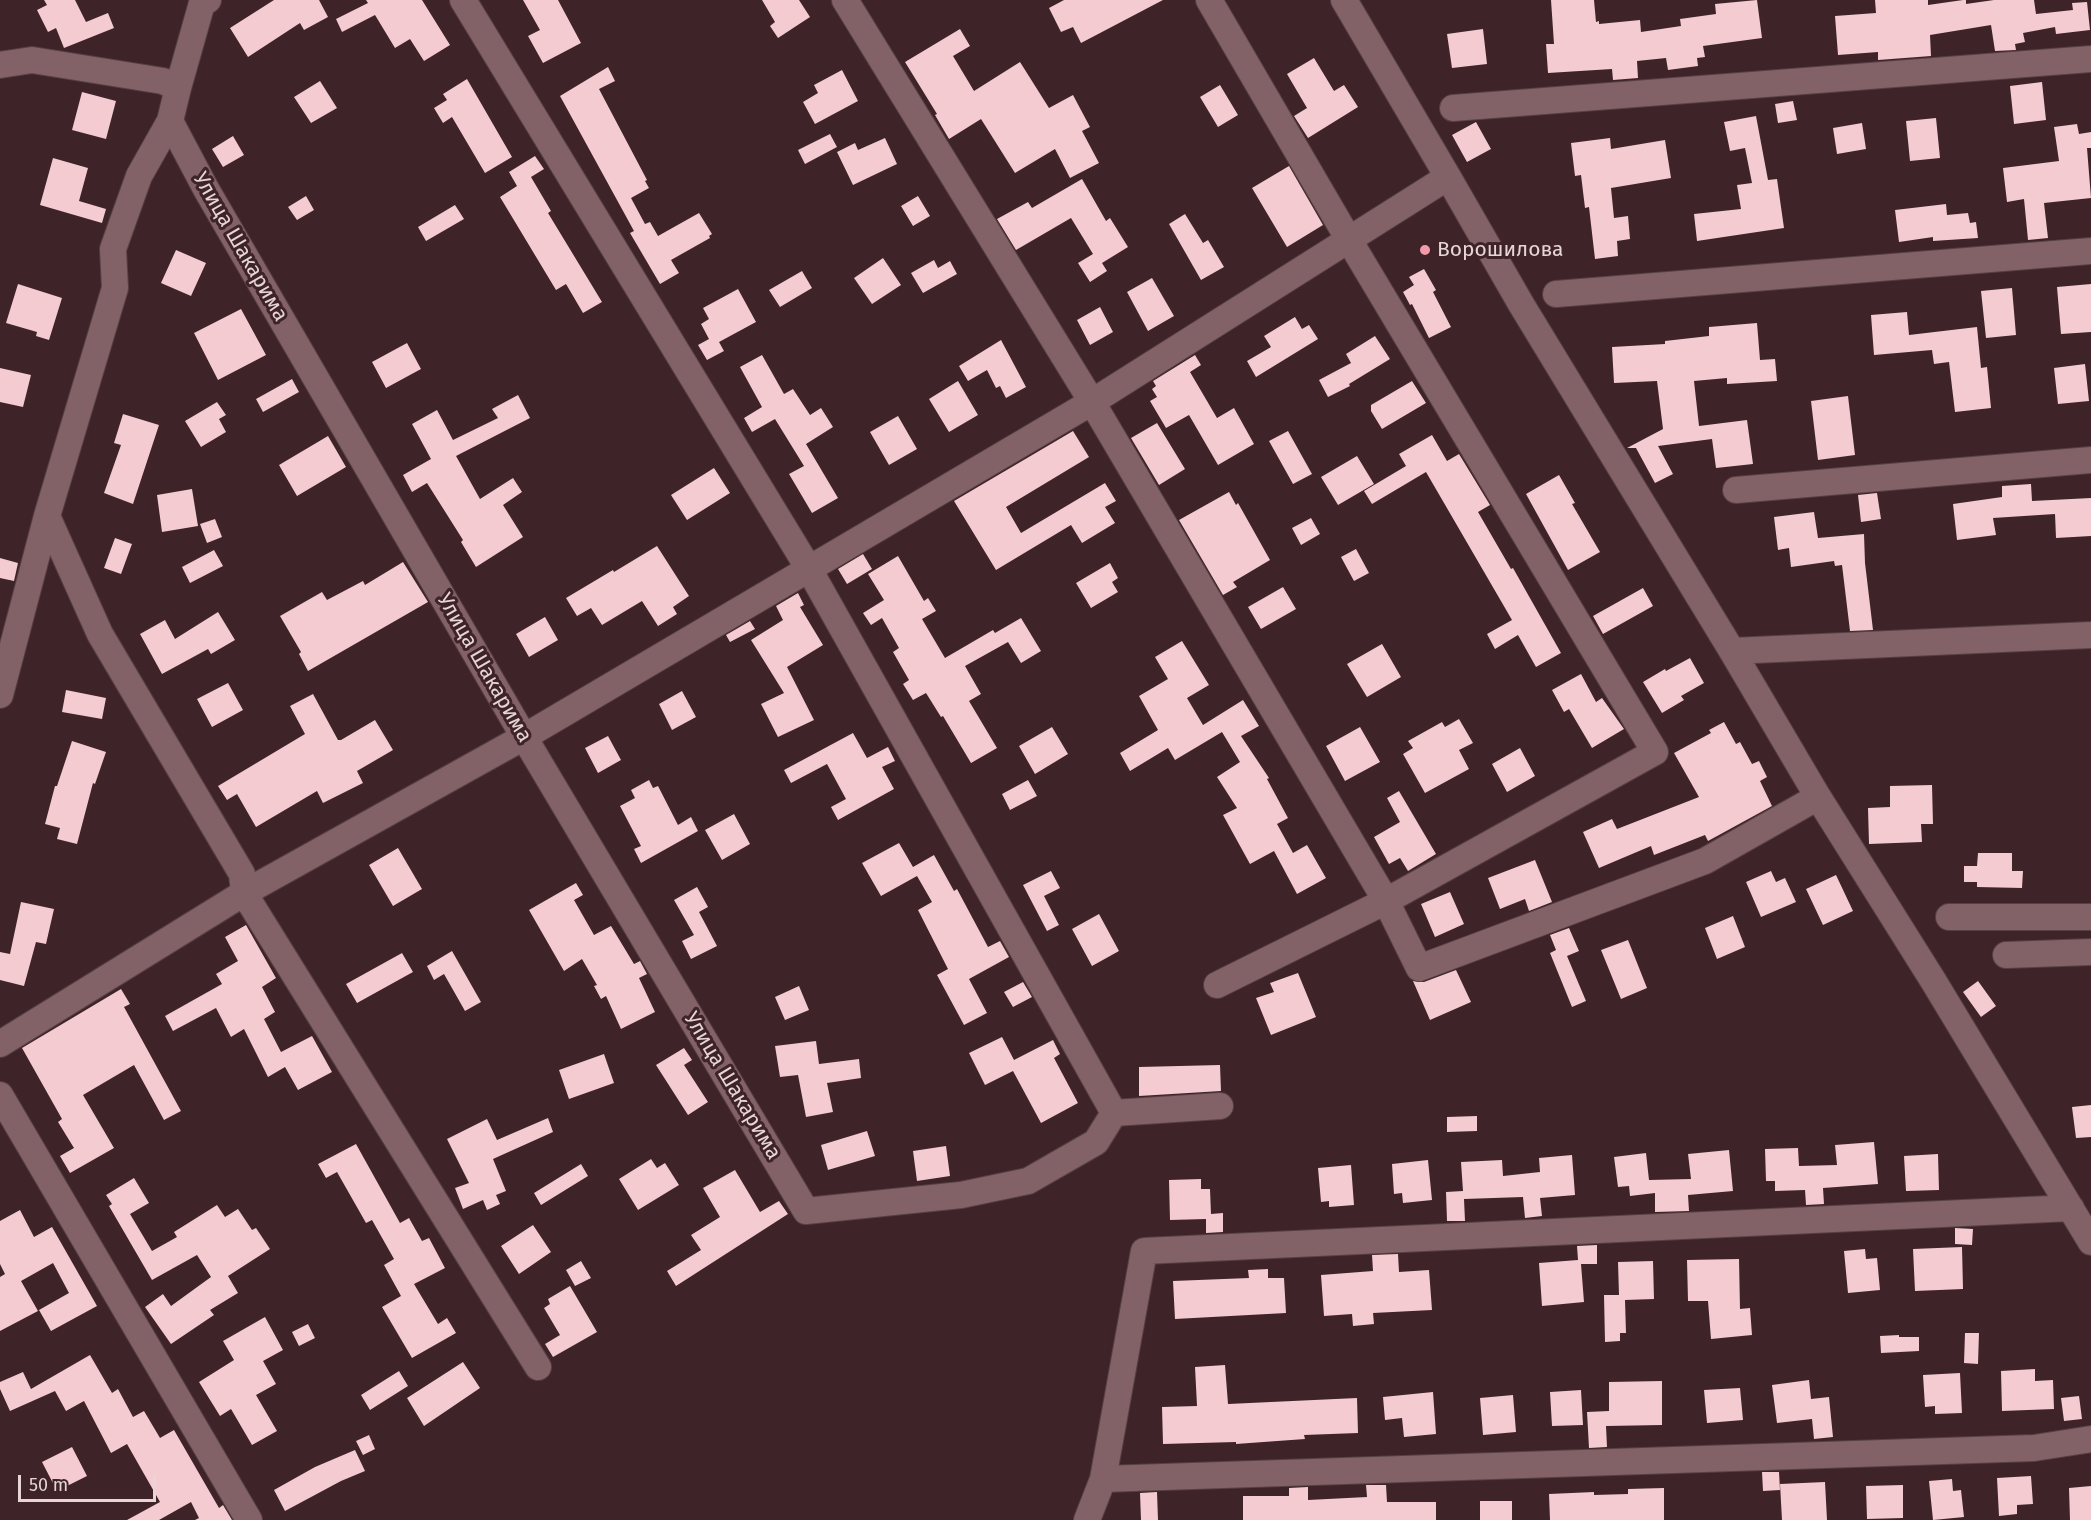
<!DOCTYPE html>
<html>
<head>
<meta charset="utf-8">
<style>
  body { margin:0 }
  #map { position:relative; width:2091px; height:1520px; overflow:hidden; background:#3e2328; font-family:"Fira Sans",sans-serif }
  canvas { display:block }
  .scale { position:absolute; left:18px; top:1475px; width:138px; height:27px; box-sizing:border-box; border:3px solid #e7d5d7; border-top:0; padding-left:8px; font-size:18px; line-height:21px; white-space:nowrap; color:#e7d5d7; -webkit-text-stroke:4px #3e2328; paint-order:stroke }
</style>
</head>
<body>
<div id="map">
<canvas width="2091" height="1520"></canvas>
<div class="scale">50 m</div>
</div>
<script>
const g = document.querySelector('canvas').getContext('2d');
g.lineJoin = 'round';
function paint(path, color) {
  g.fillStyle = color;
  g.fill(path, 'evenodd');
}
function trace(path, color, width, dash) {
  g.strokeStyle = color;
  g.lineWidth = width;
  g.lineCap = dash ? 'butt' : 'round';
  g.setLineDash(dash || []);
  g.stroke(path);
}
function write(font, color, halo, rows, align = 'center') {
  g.font = font + ' "Fira Sans",sans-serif';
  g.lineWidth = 6;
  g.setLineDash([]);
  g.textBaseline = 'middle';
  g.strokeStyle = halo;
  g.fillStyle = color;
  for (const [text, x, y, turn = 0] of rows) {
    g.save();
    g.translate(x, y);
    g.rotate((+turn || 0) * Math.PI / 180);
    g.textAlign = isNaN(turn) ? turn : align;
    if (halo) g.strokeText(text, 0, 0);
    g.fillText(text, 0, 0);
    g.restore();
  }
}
paint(new Path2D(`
  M44 0H75L86 22 108 13 114 28 64 48 56 28 48 32 37 10 47 5Z
  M274 0H319L328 17 304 30 300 23 248 57 230 28Z
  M366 0H422L450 45 424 61 410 39 395 48 375 15 342 32 336 19 368 3Z
  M523 0H558L581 43 543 63 528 36 540 30Z
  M762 0H799L810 17 778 38 770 26 775 22Z
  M1064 0H1163L1081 43 1073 27 1061 32 1049 8Z
  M1551 0H1594L1596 22 1599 21V24L1640 20 1641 32 1681 26 1680 19 1716 14 1715 4 1757 0 1762 38 1703 46 1705 57 1697 58 1698 66 1668 70 1666 58 1637 61 1638 78 1613 80 1612 69 1548 73 1546 44H1554Z
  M1875 0H1928V5L1963 0H1966V4L1994 0H2034L2036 14 2073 10 2072 3 2087 2 2090 30 2056 34 2055 27 2023 33 2025 42 2015 44 2016 50 1995 51 1991 25 1930 35 1931 56 1878 60V52L1838 55 1835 16 1876 13Z
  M960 29 970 46 953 56 974 91 1020 62 1049 108 1073 95 1090 127 1082 131 1099 163 1070 178 1055 149 1015 173 981 119 949 139 935 115 937 114 905 62Z
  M1483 29 1487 64 1452 68 1447 34Z
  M1314 58 1334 91 1344 85 1358 107 1308 138 1294 116 1307 108 1287 74Z
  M608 67 615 81 599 89 647 180 645 181 649 188 631 198 645 224 650 222 658 236 699 213 712 234 709 236 710 238 671 260 679 273 660 284 630 233 634 231 560 96Z
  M842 70 858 101 815 124 803 102 818 93 814 85Z
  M467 79 512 157 485 173 452 117 443 123 434 108 447 100 443 94Z
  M320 81 337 108 311 123 294 97Z
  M2042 82 2046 120 2014 124 2010 86Z
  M1220 85 1238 115 1218 127 1200 97Z
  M82 92 116 101 106 139 72 130Z
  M1793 101 1797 120 1778 123 1775 104Z
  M1756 116 1768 180 1777 179 1784 228 1697 241 1694 214 1741 209 1737 185 1752 183 1745 148 1730 151 1724 122Z
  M1936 118 1940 158 1910 161 1906 121Z
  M1476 122 1491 149 1467 162 1452 135Z
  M1862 123 1866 149 1837 154 1833 128Z
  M2077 124 2079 134 2091 132V148H2087L2091 198 2044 203 2048 238 2028 240 2024 199 2007 202 2003 168 2059 161 2054 127Z
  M830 134 837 147 805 164 798 150Z
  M233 136 244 155 223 167 212 149Z
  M885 138 897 164 853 185 837 152 855 143 858 150Z
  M1610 138 1611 149 1665 140 1671 178 1611 188 1614 218 1628 216 1630 239 1617 241 1618 256 1595 259 1589 207 1585 208 1581 175 1575 176 1571 143Z
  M535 156 544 169 531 177 551 211 548 213 602 302 583 313 566 284 556 290 500 197 517 186 509 172Z
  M53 158 88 168 79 201 106 209 102 223 40 205Z
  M1289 166 1323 225 1287 247 1252 188Z
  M1082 179 1106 221 1110 218 1128 247 1102 263 1107 271 1090 282 1078 263 1093 254 1071 218 1016 250 997 219 1028 202 1032 208Z
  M306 196 314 210 297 220 288 207Z
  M918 196 930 216 913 226 901 206Z
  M1946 204 1947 215 1968 213 1970 223 1976 222 1978 238 1933 241V237L1899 242 1895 210Z
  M455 205 464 219 426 241 418 227Z
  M1185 214 1203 243 1208 240 1224 267 1201 280 1169 224Z
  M176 250 206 263 191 296 161 283Z
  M883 258 901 285 872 304 854 278Z
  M934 260 938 268 950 261 957 274 923 293 911 273Z
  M1424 269 1436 290 1433 292 1451 327 1429 338 1412 304 1410 305 1403 292 1414 285 1409 277Z
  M802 271 812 288 780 307 769 290Z
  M1152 278 1174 316 1148 331 1127 292Z
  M18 284 62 298 49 340 36 336 37 332 6 323Z
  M2091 284V332L2061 334 2057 287Z
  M2012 288 2016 335 1986 338 1981 291Z
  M738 289 756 322 719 342 724 351 707 360 698 345 709 339 701 324 709 319 703 308Z
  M1100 307 1113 332 1090 345 1077 320Z
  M241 309 266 355 218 380 194 333Z
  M1907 312 1909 335 1977 327 1981 368 1987 367 1991 408 1955 412 1949 362 1934 364 1932 350 1874 355 1871 315Z
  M1295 317 1302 329 1309 325 1318 339 1256 377 1247 361 1271 347 1264 336Z
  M1757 323 1760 360 1775 359 1777 381 1727 384V378L1694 381 1699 426 1747 420 1753 464 1716 468 1712 439 1658 446 1673 474 1655 483 1636 448H1627L1663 429 1657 381 1614 383 1612 347 1665 344V341L1709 336V327Z
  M1375 336 1390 359 1349 384 1350 386 1328 397 1319 380 1351 363 1346 354Z
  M1001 340 1026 387 1006 398 1000 386 996 388 987 370 968 381 959 366Z
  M407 343 421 369 386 388 372 362Z
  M762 355 784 394 793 389 810 415 821 408 833 427 806 444 838 498 812 513 789 474 804 466 775 419 752 432 744 418 762 407 740 367Z
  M1195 355 1201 365 1190 372 1217 418 1234 408 1254 444 1218 465 1189 415 1166 428 1150 401 1157 397 1152 389 1156 386 1153 381Z
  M2085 364 2089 401 2058 404 2054 368Z
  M0 368 31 375 23 407 0 402Z
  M292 379 299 392 263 412 256 399Z
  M958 381 978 415 949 432 929 399Z
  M1412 381 1426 403 1382 429 1371 411V405Z
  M518 395 530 418 456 456 480 499 513 478 522 492 503 505 523 537 476 567 461 542 463 540 427 483 412 492 403 475 431 459 412 424 437 410 453 440 498 418 492 409Z
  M1848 396 1855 455 1818 460 1811 401Z
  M217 402 226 415 219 419 226 432 201 447 185 421Z
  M123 414 159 425 133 504 104 493 121 445 114 443Z
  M898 416 917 449 889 465 870 432Z
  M1157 423 1185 469 1159 485 1131 438Z
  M1073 431 1089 457 1006 507 1021 533 1105 483 1116 501 1105 507 1115 523 1082 543 1071 525 996 570 954 501Z
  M1288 431 1312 474 1293 484 1269 441Z
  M1432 435 1447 461 1459 454 1490 505 1478 512 1511 569 1513 568 1561 653 1536 667 1518 635 1495 649 1487 634 1512 620 1426 472 1372 504 1364 491 1406 466 1399 454Z
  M328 436 346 467 297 496 279 465Z
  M1357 456 1374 484 1338 505 1321 477Z
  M714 468 730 493 687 520 671 495Z
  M1559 475 1575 503 1572 504 1600 552 1568 570 1526 494Z
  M2031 484 2032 501 2091 498V536L2056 538 2055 514 1993 518 1996 535 1957 540 1953 504 2002 497V486Z
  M192 489 198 526 162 532 157 495Z
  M1229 492 1236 505 1238 503 1270 560 1233 582 1237 587 1223 595 1179 520Z
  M1877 493 1881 519 1861 522 1858 495Z
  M1814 512 1818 538 1864 534 1865 563 1873 630 1850 631 1842 565 1835 566 1834 561 1791 567 1789 548 1778 550 1774 517Z
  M1311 518 1320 534 1301 545 1292 528Z
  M215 519 222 537 207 543 200 524Z
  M115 538 132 544 121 574 104 568Z
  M657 546 689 596 673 607 677 614 658 626 642 601 602 625 591 608 577 616 566 598 613 570 614 572Z
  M1356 549 1369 573 1354 581 1341 557Z
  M214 550 223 566 190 583 182 567Z
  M863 554 872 569 847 584 838 569Z
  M898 556 924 601 928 598 936 611 922 619 945 658 993 630 995 633 1021 618 1041 651 1021 663 1008 642 965 666 981 694 969 701 997 748 971 763 943 716 941 717 926 693 913 700 903 684 909 680 893 652 899 648 882 618 871 625 863 613 884 600 868 574Z
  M0 558 18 563 14 581 0 578Z
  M403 562 428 602 308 671 299 654 301 652 280 616 322 592 327 600 363 581 365 585Z
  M1110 563 1118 578 1112 582 1118 592 1091 608 1076 583Z
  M1283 587 1296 609 1261 629 1248 607Z
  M1643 588 1653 606 1603 634 1593 616Z
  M798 593 804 605 800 607 823 645 787 667 814 720 778 737 761 704 784 693 751 640 783 620 776 606Z
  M218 612 235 640 211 654 208 649 162 674 140 634 165 620 175 639Z
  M545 617 558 640 529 657 516 634Z
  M750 621 755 629 730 642 726 635Z
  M1182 641 1209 685 1187 698 1203 725 1243 700 1259 726 1241 736 1269 778 1267 779 1288 818 1277 824 1293 853 1307 845 1326 878 1297 894 1274 851 1250 864 1223 815 1237 808 1217 777 1240 762 1222 732 1175 760 1168 748 1130 771 1120 753 1158 730 1139 696 1168 679 1155 657Z
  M1382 644 1401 677 1367 697 1347 664Z
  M1690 658 1704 683 1681 696 1684 700 1662 713 1643 682 1665 669 1666 671Z
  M1581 674 1596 702 1602 698 1624 729 1592 748 1569 709 1564 712 1552 690Z
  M228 683 243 710 212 727 197 699Z
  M66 690 106 698 102 719 62 712Z
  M682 691 696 717 672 730 659 704Z
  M313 694 338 740H341L375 720 393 750 357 771 363 783 323 803 317 791 256 827 237 794 227 800 218 786 305 734 290 706Z
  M1459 719 1473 743 1459 750 1469 769 1425 793 1403 754 1413 748 1408 741 1442 722 1445 727Z
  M1724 722 1736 744 1740 742 1752 764 1759 761 1767 777 1760 781 1772 806 1708 841 1705 835 1654 855 1651 846 1599 868 1583 832 1612 819 1617 829 1699 797 1674 753 1711 733 1709 730Z
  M1052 727 1068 754 1035 774 1019 746Z
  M1360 727 1380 762 1345 781 1326 746Z
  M853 733 867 758 888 747 895 761 882 767 894 789 838 820 831 807 846 799 827 764 791 783 784 770Z
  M608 736 621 760 598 773 585 748Z
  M72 741 106 752 95 784 93 783 77 844 57 839 60 828 45 824 55 786H57Z
  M1520 748 1535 776 1507 792 1492 764Z
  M649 780 653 788 658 786 678 825 691 817 698 831 641 863 634 849 641 846 620 806 635 798 631 790Z
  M1028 780 1037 796 1010 810 1002 794Z
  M1932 785 1933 824H1921L1922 842 1869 844 1868 808 1890 807V786Z
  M1399 791 1436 854 1408 871 1400 858 1389 864 1374 837 1400 822 1387 798Z
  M734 814 750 844 722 860 705 830Z
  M899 843 913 867 934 855 954 891 957 889 988 947 1000 941 1009 957 969 979 987 1013 964 1025 937 975 948 969 918 910 932 902 917 876 881 896 862 863Z
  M398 848 422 889 393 906 369 865Z
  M1978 853H2012V871H2023L2022 888 1977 887V882H1964V866H1977Z
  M1535 860 1552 902 1529 911 1525 899 1500 909 1488 878Z
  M1051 871 1060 888 1044 896 1059 925 1047 931 1023 885Z
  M1771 871 1776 882 1785 878 1796 902 1761 917 1746 882Z
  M1836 875 1853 911 1823 925 1806 889Z
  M576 883 583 895 574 900 594 935 611 926 634 964 640 961 647 974 639 978 655 1012 621 1029 606 996 601 999 594 986 597 985 582 959 564 971 529 910Z
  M697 887 708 907 699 912 717 946 691 959 682 941 694 935 674 900Z
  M1450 892 1464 924 1435 937 1421 904Z
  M21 902 54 909 46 944 36 942 24 986 0 980V952L10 954Z
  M1099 914 1119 951 1092 966 1072 929Z
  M1733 916 1745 947 1717 959 1705 928Z
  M246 925 276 978 262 987 275 1012 264 1019 281 1052 312 1036 332 1072 298 1090 285 1067 268 1077 244 1029 231 1037 216 1008 173 1031 165 1016 222 984 216 974 238 961 225 937Z
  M1569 928 1579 951 1567 956 1586 1001 1572 1007 1550 953 1556 950 1550 935Z
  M1628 940 1647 988 1621 999 1601 950Z
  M452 951 481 1002 465 1011 444 974 434 980 427 966Z
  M402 953 413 972 357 1003 346 984Z
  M1456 970 1471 1002 1430 1020 1413 981 1424 982Z
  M1298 973 1316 1017 1271 1035 1256 998 1274 992 1270 983Z
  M1978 981 1996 1006 1981 1017 1963 992Z
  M1023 982 1032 997 1013 1007 1004 992Z
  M799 986 809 1010 785 1020 775 997Z
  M121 989 130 1004 124 1007 181 1111 164 1120 134 1065 83 1095 114 1148 70 1173 60 1156 74 1148 58 1122 62 1119 22 1048Z
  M1002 1037 1014 1060 1053 1040 1060 1054 1054 1058 1078 1103 1041 1123 1013 1071 985 1085 969 1053Z
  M816 1041 819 1064 859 1059 861 1078 827 1083 833 1112 806 1117 798 1075 780 1077 775 1046Z
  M684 1048 692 1060 684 1065 708 1102 688 1115 656 1065Z
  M604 1054 614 1083 569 1099 559 1070Z
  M1220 1065 1221 1091 1139 1096V1067Z
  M2091 1105V1137L2076 1138 2072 1107Z
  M1477 1116V1131L1447 1132V1117Z
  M548 1118 553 1132 493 1159 506 1191 496 1195 500 1204 487 1210 483 1200 463 1209 455 1188 469 1183 447 1139 487 1119 497 1140Z
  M867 1131 875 1156 828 1170 821 1145Z
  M1874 1142 1878 1184 1823 1188 1824 1204 1806 1205 1805 1190 1775 1191V1181H1766L1765 1149 1798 1148 1799 1166 1837 1165 1835 1145Z
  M356 1144 400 1223 409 1218 422 1241 429 1238 445 1268 414 1284 438 1324 447 1318 456 1333 412 1358 382 1307 401 1296 384 1265 394 1259 372 1220 366 1223 337 1172 326 1178 318 1164Z
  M946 1146 950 1176 917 1181 913 1151Z
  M1729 1150 1733 1191 1688 1195 1689 1211 1655 1212V1193L1630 1196 1629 1186 1618 1187 1614 1157 1646 1153 1649 1180 1691 1179 1688 1154Z
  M1938 1154 1939 1190 1906 1191 1904 1156Z
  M1572 1155 1575 1195 1540 1198 1542 1216 1525 1218 1523 1197 1464 1199 1465 1221H1447L1446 1192 1463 1191 1461 1162 1502 1160 1503 1176 1540 1172 1539 1158Z
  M651 1159 657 1168 665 1163 679 1185 638 1210 619 1179Z
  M1428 1160 1432 1200 1403 1203 1402 1193 1394 1194 1392 1164Z
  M581 1164 588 1176 541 1205 534 1193Z
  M1351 1165 1354 1205 1329 1207V1201L1321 1202 1318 1168Z
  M735 1170 760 1212 779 1201 788 1214 676 1286 667 1271 701 1250 691 1235 720 1217 703 1188Z
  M134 1178 149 1203 130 1214 152 1251 177 1237 174 1232 217 1205 225 1217 238 1209 252 1230 256 1228 270 1249 228 1276 238 1293 210 1310 214 1315 171 1344 145 1307 163 1294 171 1306 211 1277 197 1255 152 1280 109 1206 112 1204 106 1195Z
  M1201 1179V1189H1210L1211 1214 1223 1213V1232L1206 1233V1219L1170 1220 1169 1180Z
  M20 1210 34 1237 52 1227 97 1306 51 1331 39 1310 69 1293 53 1263 21 1281 38 1311 0 1331V1277L5 1274 0 1264V1221Z
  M533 1225 551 1252 519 1274 501 1246Z
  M1955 1228 1973 1229 1972 1245 1955 1244Z
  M1597 1245V1264H1581L1584 1302 1542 1306 1539 1263 1578 1260 1577 1246Z
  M1962 1247 1963 1289 1915 1291 1913 1249Z
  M1865 1249 1866 1259 1877 1258 1880 1290 1848 1293 1844 1251Z
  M1398 1254 1399 1272 1429 1270 1432 1310 1373 1313 1374 1324 1353 1326 1352 1314 1324 1316 1321 1275 1373 1271 1372 1255Z
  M1739 1259 1740 1309 1750 1308 1752 1335 1711 1339 1708 1301H1688L1687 1260Z
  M581 1261 591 1278 575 1286 566 1270Z
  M1653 1261 1654 1299 1625 1300 1626 1333H1620V1341L1605 1342 1604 1295H1619L1618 1262Z
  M1268 1269V1278H1284L1286 1313 1175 1319 1173 1281 1249 1278 1248 1270Z
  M570 1286 597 1332 553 1357 545 1344 560 1335 544 1308 550 1304 548 1299Z
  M265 1317 283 1350 263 1361 276 1384 256 1395 277 1431 252 1445 231 1409 220 1416 199 1382 234 1360 223 1341Z
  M308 1324 315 1338 299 1346 292 1332Z
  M1965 1333H1979L1978 1364 1964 1363Z
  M1899 1335V1337H1919V1351L1881 1353 1880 1336Z
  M90 1355 112 1393 118 1389 133 1417 144 1411 160 1438 174 1430 219 1508 223 1505 232 1520H195L199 1518 191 1502 159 1520H127L160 1502 127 1444 111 1453 84 1401 66 1411 55 1391 10 1411 0 1389V1382L23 1372 31 1389Z
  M463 1362 480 1388 424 1426 407 1398Z
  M1225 1365 1228 1404 1357 1398 1358 1433 1304 1435 1305 1439 1236 1444V1442L1163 1444 1162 1407 1197 1406 1195 1367Z
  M2035 1369V1381L2053 1380 2054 1409 2002 1411 2001 1371Z
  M399 1371 408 1386 370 1410 361 1395Z
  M1960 1373 1962 1413 1935 1414V1406L1925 1407 1923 1375Z
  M1809 1380 1811 1399 1829 1397 1833 1437 1814 1439 1812 1419 1777 1423 1772 1385Z
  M1662 1381V1425L1606 1426 1607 1447 1589 1448 1587 1412 1609 1411V1382Z
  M1740 1388 1743 1420 1707 1423 1704 1390Z
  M1581 1390 1583 1425 1552 1426 1550 1392Z
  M1433 1392 1436 1434 1404 1437 1402 1418 1385 1420 1383 1397Z
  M1513 1395 1516 1432 1483 1435 1480 1398Z
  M2079 1396 2082 1419 2064 1421 2061 1398Z
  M369 1435 375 1449 363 1455 356 1441Z
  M72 1447 87 1476 57 1491 42 1462Z
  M355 1450 365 1471 341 1481 285 1511 274 1490 315 1467Z
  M1762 1472H1779L1780 1490 1763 1491Z
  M2031 1476 2033 1504 2017 1505V1514L1999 1516 1997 1478Z
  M1952 1479 1953 1491 1961 1490 1964 1517 1933 1520 1929 1481Z
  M1825 1482 1827 1520H1782L1780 1484Z
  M1366 1485H1386L1387 1502H1436V1520H1243V1496H1289V1488L1308 1487V1500L1367 1497Z
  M1903 1485V1518L1867 1519 1866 1486Z
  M2091 1486V1520H2070L2069 1488Z
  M1664 1488V1520H1550L1549 1494 1594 1492V1495L1628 1494V1489Z
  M1157 1492 1158 1520H1141L1140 1493Z
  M1480 1501H1512V1520H1480Z`), '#f3cbd1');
const minor = new Path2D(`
  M845 0 1092 402 1386 901 1419 968 1705 861 1818 797
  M1209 0 1349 240 1655 752 1386 901 1217 985
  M1344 0 1448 177 1521 304 1732 651 1818 797 1934 982 2091 1242
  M0 65 32 60 163 81 178 88 170 121 139 176 113 249 115 288 47 516 100 634 242 874 244 893 538 1367
  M178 88 202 3 208 0
  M1453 108 2091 59
  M170 121 206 189 524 737 806 1211 961 1195 1028 1181 1096 1142 1114 1113 809 569 463 0
  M1556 294 2091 251
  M1736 490 2091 460
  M1732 651 2091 635
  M0 695 47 516
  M1949 917H2091
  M2006 955 2091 952
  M0 1044 244 893 524 737 1092 402 1448 177
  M0 1095 249 1520
  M1114 1113 1220 1106
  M1103 1479 2034 1448 2091 1439
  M1087 1520 1103 1479 1144 1251 2071 1208`);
trace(minor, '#574044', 28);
trace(minor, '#826267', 26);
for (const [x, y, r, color] of [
  [1425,250,6,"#f39aab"]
]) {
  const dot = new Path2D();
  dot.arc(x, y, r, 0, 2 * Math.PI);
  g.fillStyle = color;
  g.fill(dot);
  trace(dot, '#3e2328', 2);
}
write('21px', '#e7d5d7', '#3e2328', [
  ["Улица Шакарима",240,247,60],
  ["Улица Шакарима",484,668,60],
  ["Улица Шакарима",732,1086,59]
]);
write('21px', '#e7d5d7', '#3e2328', [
  ["Ворошилова",1437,250]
], 'left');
</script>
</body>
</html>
